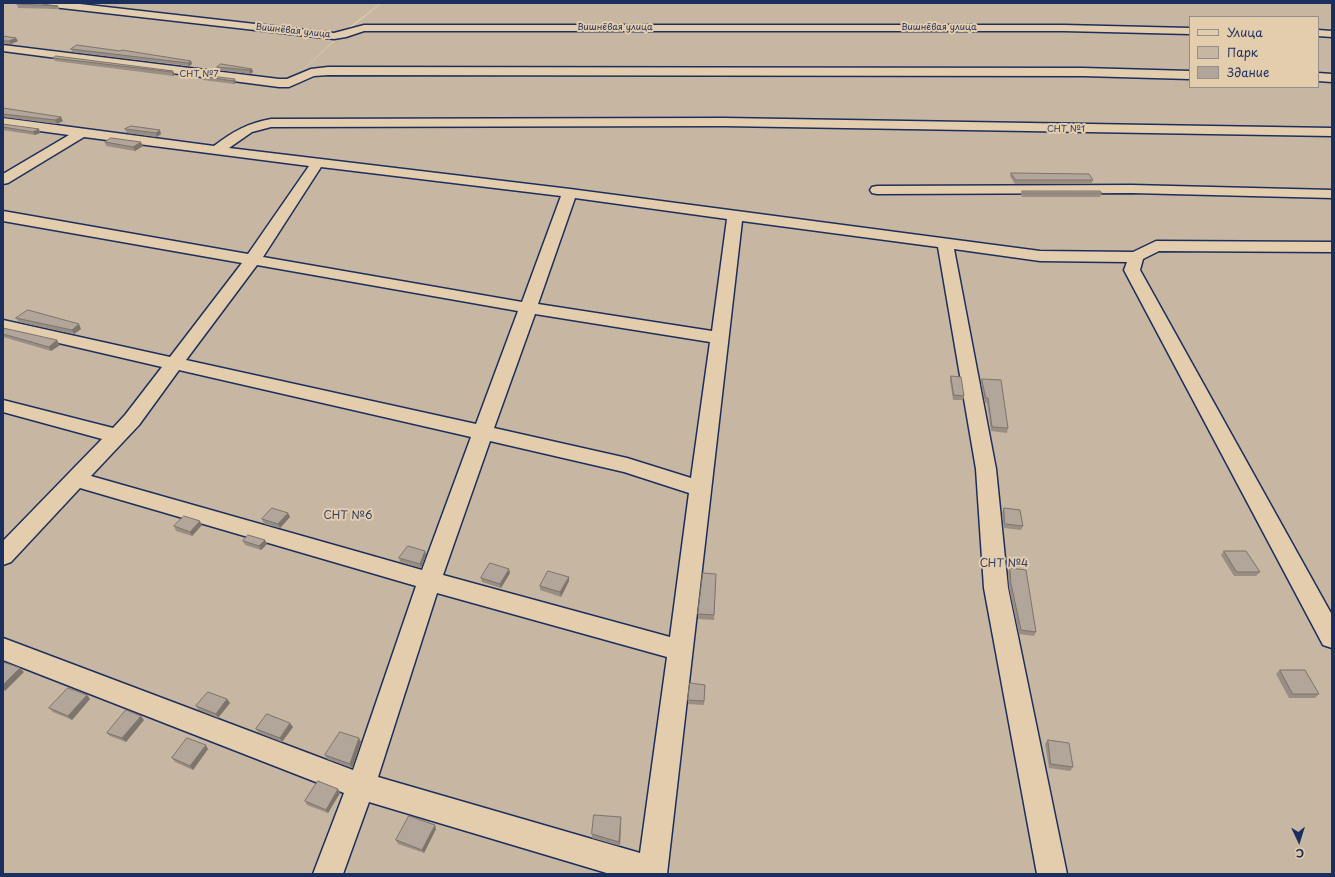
<!DOCTYPE html>
<html>
<head>
<meta charset="utf-8">
<style>
  body { margin:0 }
  #map { position:relative; width:1335px; height:877px; overflow:hidden; background:#e4cdad; font-family:"Playpen Sans",sans-serif }
  canvas { display:block }
  .frame { position:absolute; inset:0; border:4px solid #1b2f5e; pointer-events:none }
  .legend { position:absolute; left:1189px; top:16px; width:130px; height:72px; box-sizing:border-box; background:#e4cdad; border:1px solid #948e8d; margin:0; padding:5px 7px; list-style:none; font-size:12px; color:#1b2f5e }
  .legend li { display:flex; align-items:center; gap:8px; height:20px }
  .legend b { width:20px; border:1px solid #948e8d }
  .north { position:absolute; left:1279px; top:821px; width:40px; height:40px; -webkit-text-stroke:3px #e4cdad; paint-order:stroke; rotate:176deg; font-size:11px; font-weight:700; line-height:16px; text-align:center; color:#1b2f5e }
  .north::after { content:''; display:block; margin:auto; width:14px; height:18px; background:#1b2f5e; clip-path:polygon(50% 0,100% 100%,50% 72%,0 100%) }
</style>
</head>
<body>
<div id="map">
<canvas width="1335" height="877"></canvas>
<div class="frame"></div>
<ul class="legend">
<li><b style="height:5px;background:#e4cdad"></b>Улица</li>
<li><b style="height:11px;background:#c7b6a1"></b>Парк</li>
<li><b style="height:11px;background:#b2a599"></b>Здание</li>
</ul>
<div class="north">С</div>
</div>
<script>
const g = document.querySelector('canvas').getContext('2d');
g.lineJoin = 'round';
function paint(path, color) {
  g.fillStyle = color;
  g.fill(path, 'evenodd');
}
function trace(path, color, width, dash) {
  g.strokeStyle = color;
  g.lineWidth = width;
  g.lineCap = dash ? 'butt' : 'round';
  g.setLineDash(dash || []);
  g.stroke(path);
}
function write(font, color, halo, rows, align = 'center') {
  g.font = font + ' "Playpen Sans",sans-serif';
  g.lineWidth = 4;
  g.setLineDash([]);
  g.textBaseline = 'middle';
  g.strokeStyle = halo;
  g.fillStyle = color;
  for (const [text, x, y, turn = 0] of rows) {
    g.save();
    g.translate(x, y);
    g.rotate((+turn || 0) * Math.PI / 180);
    g.textAlign = isNaN(turn) ? turn : align;
    if (halo) g.strokeText(text, 0, 0);
    g.fillText(text, 0, 0);
    g.restore();
  }
}
paint(new Path2D(`
  M3 3H381L344 31 288 84 339 37 382 3H1332V874H3ZM1190 17H1318V87H1190Z`), '#c7b6a1');
const minor = new Path2D(`
  M39 3H71L334 33 364 25H1064L1190 28V34L1064 31H364L346 37 334 39 44 6Z
  M1318 30 1332 31V37L1318 36Z
  M3 45 279 79H287L311 69 328 67 1083 68 1190 71V79L1083 76 328 75 314 76 289 87H279L3 51Z
  M1318 73 1332 74V82L1318 81Z
  M3 118 214 146C232 132 248 123 271 119L724 118 1332 128V136L724 126 271 127 252 132 229 148 570 189 1040 251 1133 252 1156 241 1332 242V252L1159 251 1143 259 1140 270 1332 615V648L1323 645 1124 270 1127 262 1040 261 954 249 996 469 1008 588 1067 874H1037L984 588 976 469 938 247 742 221 667 874H610L369 802 343 874H313L344 793 3 660V638L353 770 416 586 80 488 11 562 3 565V541L102 439 3 412V400L113 428 125 415 162 367 3 330V320L170 357 242 263 3 221V211L248 254 309 166 84 137 8 183 3 184V174L69 135 3 126ZM321 167 561 196 522 302 263 257ZM575 198 727 219 712 331 538 304ZM257 265 518 311 476 424 186 360ZM535 314 710 342 691 478 627 458 494 428ZM179 370 471 437 422 570 91 476 139 425ZM490 441 624 472 689 493 670 637 443 575ZM437 593 667 657 640 853 378 777Z
  M1132 185 1332 190V198L1132 193 877 194 872 193 870 190 872 187 877 186Z`);
trace(minor, '#1b2f5e', 3);
paint(minor, '#e4cdad');
paint(new Path2D(`
  M17 4H42L58 6 59 9 18 8Z
  M3 36 18 41 11 44H3Z
  M71 49 191 61 192 64 189 66 72 52Z
  M53 58 173 71 175 75 173 76 55 61Z
  M217 67 252 69 253 72 250 74 218 70Z
  M202 76 235 79 236 83 234 84 203 80Z
  M3 108 63 121 57 124 3 117Z
  M3 127 39 129 40 133 35 135 3 130Z
  M125 129 161 134 157 137 127 133Z
  M105 142 143 146 135 151 106 146Z
  M1011 173 1093 180 1091 184H1015L1010 176Z
  M1022 191 1102 193 1100 197H1022L1021 195Z
  M16 318 81 329 74 334 19 322Z
  M3 328 60 345 51 351 3 337Z
  M951 376 964 396 963 400H953L950 380Z
  M982 379 1008 428 1007 433 991 431 987 403H985L981 383Z
  M1004 508 1023 526 1021 530 1004 528 1002 513Z
  M288 513 290 517 280 528 264 524 262 519Z
  M202 525 192 536 176 531 174 526Z
  M265 540 267 544 261 550 245 545 243 541Z
  M425 551 426 555 421 568 400 562 399 558Z
  M1224 551 1260 572 1256 576H1234L1221 555Z
  M1010 568 1036 632 1034 636 1019 634 1009 588 1008 572Z
  M510 573 501 588 482 582 481 578Z
  M716 574 714 620 698 619V614Z
  M569 577V581L561 597 540 590V586Z
  M1280 670 1319 694 1315 698H1289L1276 674Z
  M705 685 704 705 688 704V700Z
  M87 695 90 699 72 720 53 712 49 708Z
  M227 699 230 703 218 718 199 710 196 706Z
  M144 720 126 742 110 736 107 733Z
  M293 727 282 742 259 733 256 729Z
  M1048 740 1073 767 1070 771 1049 768 1045 744Z
  M361 742 352 768 327 759 325 755Z
  M208 749 193 770 175 762 172 758Z
  M338 789 340 793 328 813 307 805 305 801Z
  M621 817V820L620 846 592 838V834Z
  M436 829 424 853 398 844 396 840Z`), '#998e84');
paint(new Path2D(`
  M16 38 18 41 11 44 9 41Z
  M191 61 192 64 189 66 188 63Z
  M252 69 253 72 250 74 249 70Z
  M173 71 175 75 173 76 172 72Z
  M235 79 236 83 234 84 233 81Z
  M61 117 63 121 57 124 55 120Z
  M39 129 40 133 35 135 33 132Z
  M160 130 161 134 157 137 156 133Z
  M141 142 143 146 135 151 133 147Z
  M79 324 81 329 74 334 72 330Z
  M57 340 60 345 51 351 49 347Z
  M288 513 290 517 280 528 278 524Z
  M200 521 202 525 192 536 190 532Z
  M265 540 267 544 261 550 259 546Z
  M425 551 426 555 421 568 420 564Z
  M509 569 510 573 501 588 500 584Z
  M569 577V581L561 597 560 592Z
  M20 668 24 672 5 691 3 688V685Z
  M87 695 90 699 72 720 68 716Z
  M227 699 230 703 218 718 216 714Z
  M141 716 144 720 126 742 122 738Z
  M290 723 293 727 282 742 280 738Z
  M359 738 361 742 352 768 350 764Z
  M206 745 208 749 193 770 190 766Z
  M338 789 340 793 328 813 326 810Z
  M621 817V820L620 846 619 842Z
  M435 825 436 829 424 853 422 850Z`), '#7d746b');
const building = new Path2D(`
  M19 3H40L42 4 58 6 17 4Z
  M3 36 16 38 9 41H3Z
  M77 45 120 51 122 50 191 61 188 63 71 49Z
  M56 56 173 71 172 72 53 58Z
  M221 64 252 69 249 70 217 67Z
  M203 75 235 79 233 81 202 76Z
  M3 108 61 117 55 120 3 114Z
  M3 124 39 129 33 132 3 127Z
  M131 126 160 130 156 133 125 129Z
  M111 138 141 142 133 147 105 142Z
  M1011 173 1089 174 1093 180H1016Z
  M1022 191H1100L1102 193H1023Z
  M28 310 79 324 72 330 16 318Z
  M3 328 57 340 49 347 3 334Z
  M951 376 961 377 964 396 954 395Z
  M982 379 1001 380 1008 428 992 427 988 398H986Z
  M272 508 288 513 278 524 262 519Z
  M1004 508 1020 510 1023 526 1005 524Z
  M184 516 200 521 190 532 174 526Z
  M248 535 265 540 259 546 243 541Z
  M408 546 425 551 420 564 399 558Z
  M1224 551H1246L1260 572H1237Z
  M490 563 509 569 500 584 481 578Z
  M1010 568 1026 570 1036 632 1021 630 1011 584Z
  M548 571 569 577 560 592 540 586Z
  M703 573 716 574 714 615 698 614Z
  M3 662 20 668 3 685Z
  M1280 670H1305L1319 694H1293Z
  M690 683 705 685 704 701 688 700Z
  M68 688 87 695 68 716 49 708Z
  M208 692 227 699 216 714 196 706Z
  M126 710 141 716 122 738 107 733Z
  M267 714 290 723 280 738 256 729Z
  M340 732 359 738 350 764 325 755Z
  M187 738 206 745 190 766 172 758Z
  M1048 740 1069 743 1073 767 1051 764Z
  M318 781 338 789 326 810 305 801Z
  M594 815 621 817 619 842 592 834Z
  M409 816 435 825 422 850 396 840Z`);
paint(building, '#b2a599');
trace(building, '#7d746b', 1);
write('9px', '#1b2f5e', '#e4cdad', [
  ["Вишнёвая улица",615,28],
  ["Вишнёвая улица",939,28],
  ["Вишнёвая улица",293,31,6]
]);
write('9px', '#2c3c65', '#e4cdad', [
  ["СНТ №7",199,75],
  ["СНТ №1",1066,130]
]);
write('11px', '#2c3c65', '#e4cdad', [
  ["СНТ №6",348,516],
  ["СНТ №4",1004,564]
]);
</script>
</body>
</html>
